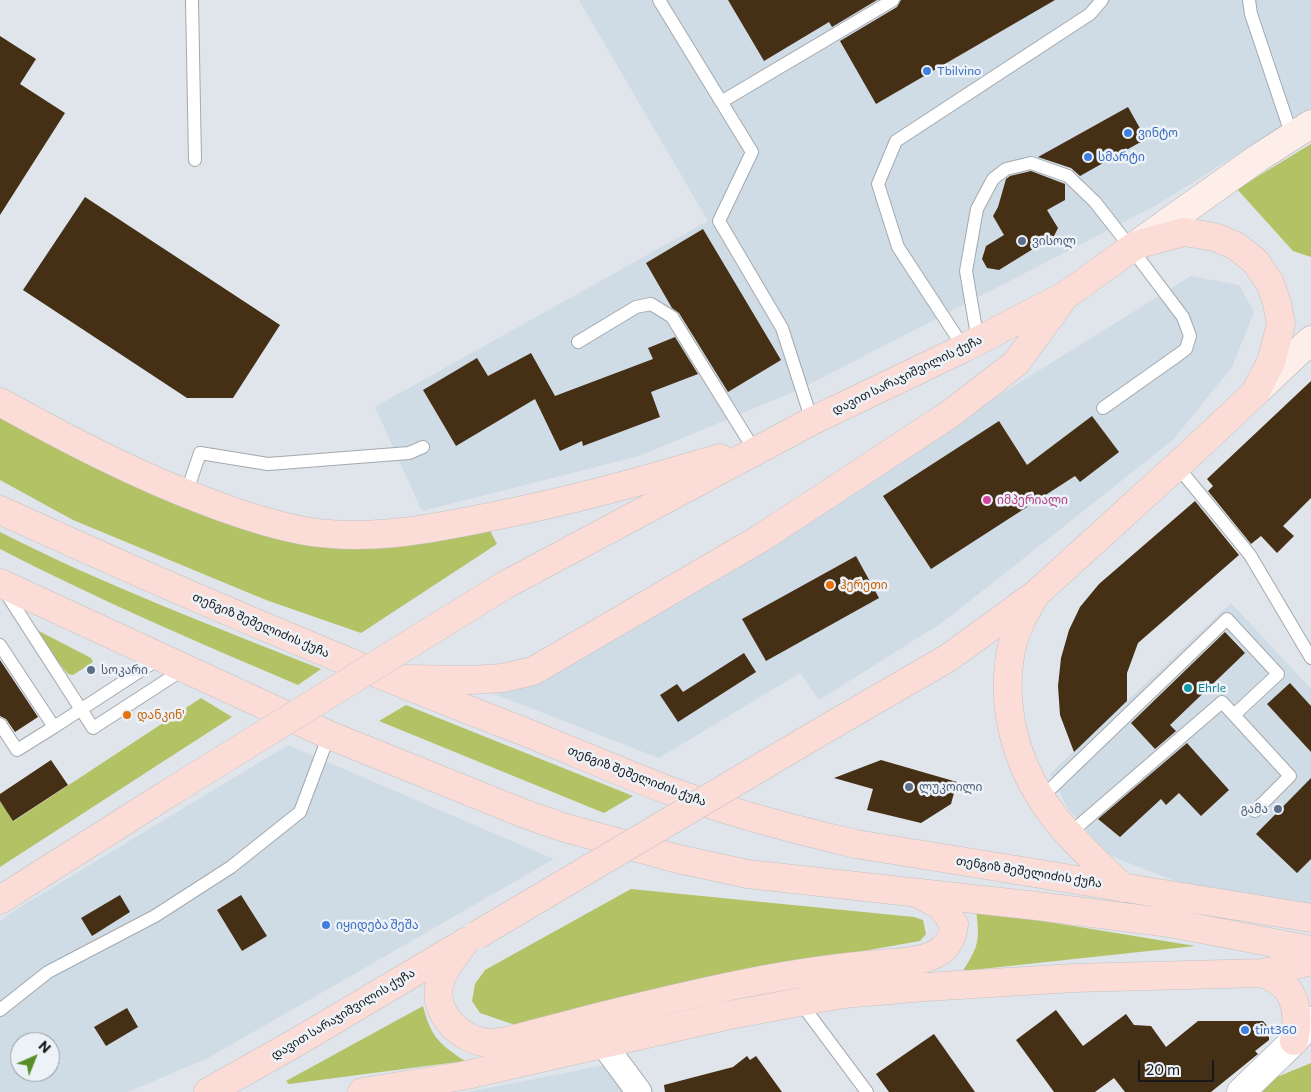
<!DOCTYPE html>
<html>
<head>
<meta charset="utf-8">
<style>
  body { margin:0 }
  #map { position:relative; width:1311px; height:1092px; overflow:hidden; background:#dfe5ea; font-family:Commissioner,sans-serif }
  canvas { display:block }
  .north { position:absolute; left:10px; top:1032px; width:50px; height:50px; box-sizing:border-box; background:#ecf2f7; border:1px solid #969b9f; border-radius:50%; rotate:44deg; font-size:14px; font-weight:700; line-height:20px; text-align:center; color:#16181a }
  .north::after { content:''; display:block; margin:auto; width:18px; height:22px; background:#588d27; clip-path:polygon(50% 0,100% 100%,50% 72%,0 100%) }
  .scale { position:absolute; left:1138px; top:1060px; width:76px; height:22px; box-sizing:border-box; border:2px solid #16181a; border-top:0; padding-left:6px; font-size:15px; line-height:18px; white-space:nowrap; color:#16181a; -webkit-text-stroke:4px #ecf2f7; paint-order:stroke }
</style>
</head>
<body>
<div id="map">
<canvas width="1311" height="1092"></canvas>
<div class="north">N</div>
<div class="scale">20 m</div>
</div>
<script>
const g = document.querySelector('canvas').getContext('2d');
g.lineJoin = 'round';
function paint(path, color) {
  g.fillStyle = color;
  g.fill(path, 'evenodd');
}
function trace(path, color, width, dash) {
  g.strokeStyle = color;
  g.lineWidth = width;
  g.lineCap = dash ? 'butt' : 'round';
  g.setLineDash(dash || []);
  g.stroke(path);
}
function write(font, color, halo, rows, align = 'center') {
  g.font = font + ' Commissioner,"Noto Sans Georgian",sans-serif';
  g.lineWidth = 5;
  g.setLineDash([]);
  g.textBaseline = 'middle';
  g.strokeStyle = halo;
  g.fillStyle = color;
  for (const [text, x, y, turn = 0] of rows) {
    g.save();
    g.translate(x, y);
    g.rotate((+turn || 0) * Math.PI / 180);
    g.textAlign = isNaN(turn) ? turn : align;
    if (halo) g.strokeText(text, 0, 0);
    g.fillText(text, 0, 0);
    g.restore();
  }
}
paint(new Path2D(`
  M579 0H1311V108L1155 206 798 390 639 456 422 511 375 407 708 221Z
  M1191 276 1239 285 1254 312 1232 367 1173 440 943 622 819 700 800 673 659 758 479 688 583 654Z
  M1231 603 1311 689V907L1180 883 1106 854 1067 807 1050 774Z
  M288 745 554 859 208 1058 128 1092H0V921L17 909ZM20 1042H50V1072H20Z
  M610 1064 629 1092H468Z`), '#cfdbe5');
paint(new Path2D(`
  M1311 144V257L1293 251 1237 189Z
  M0 412 292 539 488 527 497 544 361 633 266 600 73 520 0 480Z
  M0 532C104 585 213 626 321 669L298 685C197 642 97 599 0 549Z
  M37 630 91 658 93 662 73 675 68 674 36 635Z
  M201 698 232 717 0 867V801L14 821Z
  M406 705 633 796 604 813 379 721Z
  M631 889 914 917 923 920 926 934 920 941 716 977 515 1025 480 1013 472 1001 475 984 485 970Z
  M976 910 1195 946 963 971C979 945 980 941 976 910Z
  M423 1006C431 1037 439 1044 465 1061L289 1084 286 1081Z
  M1311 1063V1092H1262L1277 1077Z`), '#b4c266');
paint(new Path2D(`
  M728 0H877L832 27 829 22 764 61Z
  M901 0H1055L876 104 840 41 897 7Z
  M0 36 36 59 20 84 65 113 0 215Z
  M1128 107 1146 139 1080 176 1071 168 1038 157Z
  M1031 171 1065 184V200L1047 210 1058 228 1054 236 999 270 987 268 982 259 986 246 1004 235 993 216 998 207 1006 179 1010 176Z
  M85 197 280 325 233 398H187L23 290Z
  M703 229 781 360 728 392 679 313 672 308 646 263Z
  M675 337 698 374 651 392 660 417 583 446 582 441 560 451 535 399 456 446 423 390 477 358 488 376 531 353 555 396 653 359 648 348Z
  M1311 381V498L1283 526 1294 536 1277 553 1261 536 1251 544 1208 491 1213 486 1207 479Z
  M1092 416 1119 452 1080 482 1075 476 931 569 883 496 999 421 1027 465Z
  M1195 501 1239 555 1138 643 1127 673V701L1074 752 1060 715 1058 686 1061 658 1069 630 1080 607 1099 584Z
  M856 556 879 598 766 661 742 619Z
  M1225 632 1245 653 1170 725 1176 731 1155 749 1131 723Z
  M744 653 756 672 678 722 660 695 677 684 683 692Z
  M0 660 38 717 15 732 6 719 0 716Z
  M1290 683 1311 706V752L1267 704Z
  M1187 743 1229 790 1201 816 1179 793 1166 805 1161 799 1120 837 1098 819Z
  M51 760 68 785 13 821 0 801V794Z
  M881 760 957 782 951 804 921 823 867 810 873 789 834 778Z
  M1311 778V859L1297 873 1256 834Z
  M120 895 130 912 92 936 81 918Z
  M241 895 267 936 242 951 217 910Z
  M127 1008 138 1027 106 1046 94 1027Z
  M1056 1010 1083 1046 1126 1014 1134 1025 1151 1026 1166 1047 1198 1021H1263L1269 1028V1040L1255 1051 1258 1054 1211 1092H1125L1114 1078 1095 1092H1054L1016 1040Z
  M934 1034 975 1092H889L876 1074Z
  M747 1056 750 1060 756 1056 782 1092H665L664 1085 733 1067Z`), '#452f15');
const service = new Path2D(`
  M192 0 195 160
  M659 0 752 152 719 221 782 328 812 421
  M1249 0 1251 14 1292 136
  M721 102 893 0
  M978 341 966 271 977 209 993 179 1006 169 1031 163 1068 176 1095 202 1131 248 1183 317 1190 336 1186 349 1178 355 1103 408
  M578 342 636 307 651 304 672 317 753 448
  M964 348 898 247 878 184 896 141 1090 14 1102 0
  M1177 466 1250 555 1311 658
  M186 494 200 453 268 464 409 453 423 447
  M4 590 93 728 184 669
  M0 645 54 727 160 658
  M0 724 17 750 54 727
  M1041 798 1227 619 1278 674 1234 715
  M1069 834 1222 702 1290 776 1255 811
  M800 1002 867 1092
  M0 1010 48 972 155 916 231 867 300 812 329 735`);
const minor = new Path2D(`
  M604 1045 639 1092`);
const tertiary = new Path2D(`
  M1241 1092 1294 1041 1311 1021`);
const secondary = new Path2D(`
  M1137 244 1258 158 1311 124
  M1258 390 1311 340`);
const primary = new Path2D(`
  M0 402C67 439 134 474 205 501 239 514 274 526 311 532 374 541 437 528 499 515 574 500 647 480 720 458
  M0 510C170 588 341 661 515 728 566 748 615 770 665 789 727 812 792 829 856 844L1311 918
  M0 583 329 735 520 812 562 827 678 859 748 874 1037 906 1170 923 1311 950
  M505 585 812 421 964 348 1066 295 1136 245 1184 232 1215 237 1236 246 1255 261 1270 283 1277 303 1281 324 1271 362 1255 393 1190 454 1036 594 948 658 827 728
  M1034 597C1025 613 1016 629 1012 646 999 705 1016 766 1052 814 1072 841 1099 864 1123 888
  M406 679 472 680 502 678 533 671 761 538 950 414 1016 363 1062 300
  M0 900 169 793
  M465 942C455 955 442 970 439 987 434 1015 462 1041 489 1043 504 1043 519 1038 533 1034 557 1028 582 1021 606 1015 696 993 787 971 880 964 910 961 951 963 954 924L941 906 919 894
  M1263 973C1269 976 1276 979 1281 983 1299 997 1298 1021 1294 1041
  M208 1092 297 1042 457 947
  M362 1092 462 1076 725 1016 843 994 925 987 1074 978 1263 973 1311 961`);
trace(service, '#a4a9af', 14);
trace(minor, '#a4a9af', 27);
trace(tertiary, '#a4a9af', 29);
trace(secondary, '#a4a9af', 29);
trace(primary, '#c2c3c3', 29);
trace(service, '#fff', 12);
trace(minor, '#fff', 25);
trace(tertiary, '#fff', 28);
trace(secondary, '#fdeeea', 28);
trace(primary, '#fbdcd6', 28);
const primaryBridge = new Path2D(`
  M169 793 505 585
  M477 935 827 728`);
trace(primaryBridge, '#c2c3c3', 29, []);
trace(primaryBridge, '#fbdcd6', 28);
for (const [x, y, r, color] of [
  [927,71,5,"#3f7fe0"],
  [1128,133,5,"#3f7fe0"],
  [1088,157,5,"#3f7fe0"],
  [1022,241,5,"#5c6f8a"],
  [987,500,5,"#d1479c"],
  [830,585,5,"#e8710a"],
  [91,670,5,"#5c6f8a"],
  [1188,688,5,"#0f9aa8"],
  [127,715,5,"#e8710a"],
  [909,787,5,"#5c6f8a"],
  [1278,809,5,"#5c6f8a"],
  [326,925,5,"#3f7fe0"],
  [1245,1030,5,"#3f7fe0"]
]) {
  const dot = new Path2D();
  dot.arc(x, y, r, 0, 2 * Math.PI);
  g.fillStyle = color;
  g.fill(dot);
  trace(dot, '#ecf2f7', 2);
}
write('12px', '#366cbe', '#ecf2f7', [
  ["Tbilvino",937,71],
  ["ვინტო",1138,133],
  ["სმარტი",1098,157],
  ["იყიდება შეშა",336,925],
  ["tint360",1255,1030]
], 'left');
write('12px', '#4e5e75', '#ecf2f7', [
  ["ვისოლ",1032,241],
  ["სოკარი",101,670],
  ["ლუკოილი",919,787],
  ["გამა",1268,809,"right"]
], 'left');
write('12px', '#16181a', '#ecf2f7', [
  ["დავით სარაჯიშვილის ქუჩა",907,375,-26],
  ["თენგიზ შეშელიძის ქუჩა",261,625,23],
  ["თენგიზ შეშელიძის ქუჩა",637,776,21],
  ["თენგიზ შეშელიძის ქუჩა",1029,872,9],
  ["დავით სარაჯიშვილის ქუჩა",343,1014,-31]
]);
write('12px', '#b23c85', '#ecf2f7', [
  ["იმპერიალი",997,500]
], 'left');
write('12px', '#c56008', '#ecf2f7', [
  ["ჰერეთი",840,585],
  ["დანკინ'",137,715]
], 'left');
write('12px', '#0d838f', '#ecf2f7', [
  ["Ehrle",1198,688]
], 'left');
</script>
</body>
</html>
